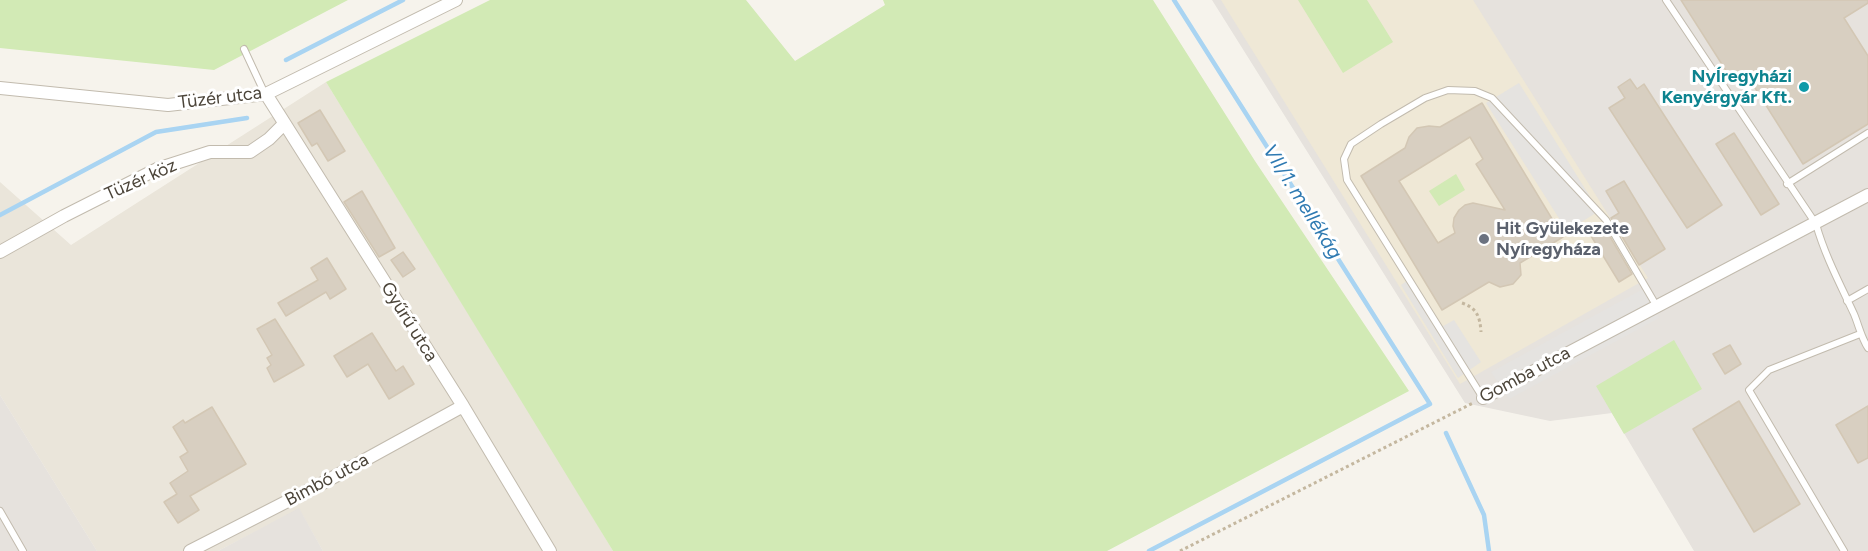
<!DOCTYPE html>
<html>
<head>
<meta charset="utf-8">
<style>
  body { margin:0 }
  canvas { display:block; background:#f6f3ec }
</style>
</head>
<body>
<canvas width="1868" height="551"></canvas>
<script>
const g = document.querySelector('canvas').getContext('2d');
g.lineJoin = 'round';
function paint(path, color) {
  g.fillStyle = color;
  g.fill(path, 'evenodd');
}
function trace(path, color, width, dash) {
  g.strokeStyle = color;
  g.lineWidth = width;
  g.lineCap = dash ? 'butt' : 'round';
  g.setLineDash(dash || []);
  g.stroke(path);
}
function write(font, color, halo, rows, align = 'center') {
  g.font = font + ' Figtree,sans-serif';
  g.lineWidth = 6;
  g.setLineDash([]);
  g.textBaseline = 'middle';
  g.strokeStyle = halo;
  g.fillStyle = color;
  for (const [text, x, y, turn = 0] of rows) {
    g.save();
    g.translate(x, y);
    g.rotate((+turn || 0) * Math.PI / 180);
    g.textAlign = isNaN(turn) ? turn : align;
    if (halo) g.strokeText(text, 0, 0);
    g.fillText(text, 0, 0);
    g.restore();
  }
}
paint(new Path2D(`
  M326 82 564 469 613 551H323L299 509 218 551H97L0 395V182L71 245Z`), '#eae5da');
paint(new Path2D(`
  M1212 0H1868V551H1694L1612 413 1550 421 1465 403Z
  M0 395 97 551H0Z
  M299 508 323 551H218Z`), '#e6e2dd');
paint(new Path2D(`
  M1221 0H1473L1648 278 1460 384Z`), '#efe8d6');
paint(new Path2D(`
  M0 0H348L214 70 0 48Z
  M490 0H746L795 61 885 5 883 0H1153L1255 161 1409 391 1107 551H613L326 82Z
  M1298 0H1367L1393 42 1343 73Z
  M1456 174 1465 190 1439 206 1429 191Z
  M1674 340 1702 389 1624 434 1596 386Z`), '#d2eab5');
paint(new Path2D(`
  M1519 83 1599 211 1567 231 1486 103Z
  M1407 281 1438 329 1454 320 1481 362 1458 378 1401 285Z
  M1643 289 1659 318 1509 399 1491 372Z`), '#e5e3e0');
trace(new Path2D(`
  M286 60 403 0
  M0 215 156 132 247 118
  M1446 433 1484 515 1489 551
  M1149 551 1430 404 1174 0`), '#a9d4f2', 4.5);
const building = new Path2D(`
  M1681 0H1868V3L1844 18 1868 56V124L1803 164 1745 72 1732 80Z
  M1630 79 1637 89 1644 84 1722 205 1687 228 1609 108 1625 98 1618 87Z
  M1482 103 1563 237 1520 263 1521 275 1513 284 1500 287 1489 282 1442 310 1361 176 1405 148 1409 137 1417 128 1429 126 1440 127ZM1470 137 1483 159 1476 164 1505 210 1473 203 1465 205 1459 210 1454 218 1453 226 1455 233 1438 243 1399 181Z
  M320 110 345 151 328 161 317 143 312 146 298 123Z
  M1734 133 1779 204 1761 215 1716 144Z
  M1624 181 1665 249 1639 265 1611 218 1619 213 1606 191Z
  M362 191 395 248 379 257 344 202Z
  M1602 223 1632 274 1619 282 1588 231Z
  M403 252 415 269 403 277 391 260Z
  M327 258 346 289 330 299 326 292 286 316 278 303 318 280 311 268Z
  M275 319 304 365 274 382 267 368 271 365 267 358 272 355 257 329Z
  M372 333 396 371 403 366 414 384 389 399 368 364 347 377 334 356Z
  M1730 345 1741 364 1725 374 1713 354Z
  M1739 401 1800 504 1754 532 1693 429Z
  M1868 406V458L1858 463 1836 425Z
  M212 407 246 464 190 496 199 510 178 523 164 502 177 494 170 483 188 471 180 457 188 452 173 427 183 420 185 423Z`);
paint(building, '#d8cfc1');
trace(building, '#d3c7b4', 1.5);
const service = new Path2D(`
  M1666 0 1816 224C1825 256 1840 284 1854 314 1859 326 1861 337 1868 348
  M244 49 265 94
  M1787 184 1868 133
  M1847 301 1868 289
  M1483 398 1347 180 1344 159 1351 144 1381 124 1425 98 1448 90 1475 91 1492 98 1606 220 1656 305
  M0 511 23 551
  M1844 551 1749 390 1769 370 1860 334`);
const minor = new Path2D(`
  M0 88 168 105 266 94 456 0
  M266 94 463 406 550 551
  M0 252 64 216 157 169 210 152H250L269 139 284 124
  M1483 398 1868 195
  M190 551 321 484 463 406`);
trace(service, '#c2bbae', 8);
trace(minor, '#c2bbae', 14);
trace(new Path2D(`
  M1462 303C1477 308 1480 317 1481 332
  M1180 551 1473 403`), '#c4b79f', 3, [3, 3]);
trace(service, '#fff', 6);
trace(minor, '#fff', 12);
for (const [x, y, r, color] of [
  [1804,87,6,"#0f9aa8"],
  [1484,239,6,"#6b7280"]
]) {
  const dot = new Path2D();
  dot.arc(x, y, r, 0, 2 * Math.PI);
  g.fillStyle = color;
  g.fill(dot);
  trace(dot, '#fff', 2);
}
write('bold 18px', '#0d838f', '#fff', [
  ["NyÍregyházi",1792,77],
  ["Kenyérgyár Kft.",1792,98]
], 'right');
write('18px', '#4b4439', '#fff', [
  ["Tüzér utca",220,98,-7],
  ["Tüzér köz",141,180,-24],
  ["Gyűrű utca",409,322,58],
  ["Gomba utca",1525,375,-28],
  ["Bimbó utca",327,480,-28]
]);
write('bold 18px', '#5b616d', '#fff', [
  ["Hit Gyülekezete",1496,229],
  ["Nyíregyháza",1496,250]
], 'left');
write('italic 20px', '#2e7ab2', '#fff', [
  ["VII/1. mellékág",1302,202,58]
]);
</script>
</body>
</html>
